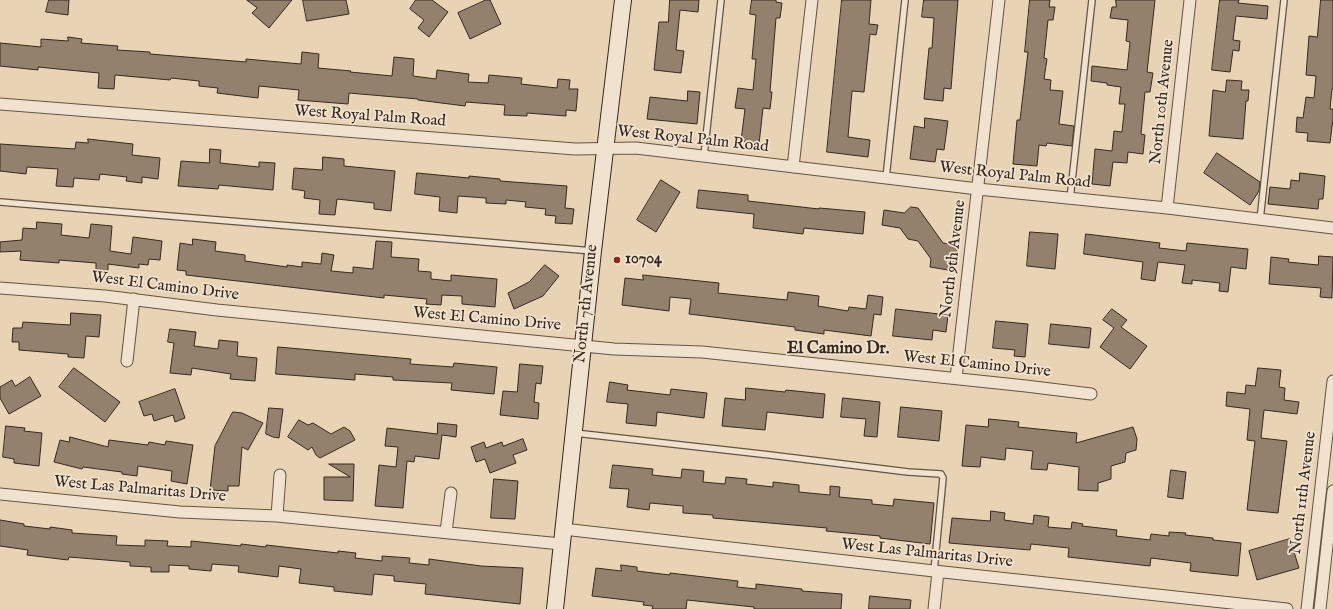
<!DOCTYPE html>
<html>
<head>
<meta charset="utf-8">
<style>
  body { margin:0 }
  canvas { display:block; background:#e9d3b5 }
</style>
</head>
<body>
<canvas width="1333" height="609"></canvas>
<script>
const g = document.querySelector('canvas').getContext('2d');
g.lineJoin = 'round';
function paint(path, color) {
  g.fillStyle = color;
  g.fill(path, 'evenodd');
}
function trace(path, color, width, dash) {
  g.strokeStyle = color;
  g.lineWidth = width;
  g.lineCap = dash ? 'butt' : 'round';
  g.setLineDash(dash || []);
  g.stroke(path);
}
function write(font, color, halo, rows, align = 'center') {
  g.font = font + ' "IM FELL English",serif';
  g.lineWidth = 3.5;
  g.setLineDash([]);
  g.textBaseline = 'middle';
  g.strokeStyle = halo;
  g.fillStyle = color;
  for (const [text, x, y, turn = 0] of rows) {
    g.save();
    g.translate(x, y);
    g.rotate((+turn || 0) * Math.PI / 180);
    g.textAlign = isNaN(turn) ? turn : align;
    if (halo) g.strokeText(text, 0, 0);
    g.fillText(text, 0, 0);
    g.restore();
  }
}
const building = new Path2D(`
  M49 0H69L68 15 46 12Z
  M247 0H292L269 28 252 13 257 8Z
  M303 0H346L349 14 307 21Z
  M416 0H432L448 12 429 37 418 28 424 20 410 9Z
  M486 0H490L501 24 470 39 458 13Z
  M670 0H699L698 12 680 10 676 50 684 51 681 73 654 70 659 22H668Z
  M752 0H776V2L782 3 780 18H776L770 92H772L770 109 763 108 759 144 741 141 745 109 735 108 738 88 753 90 756 59H752L756 15 750 14Z
  M842 0H871L869 24 878 25 876 35 870 34 864 92 852 91 848 137 870 140 868 157 827 152Z
  M924 0H958L951 89 944 88 943 101 924 99 929 48H932L934 18 922 17Z
  M1030 0H1050L1049 7H1055L1053 20H1048L1044 58 1047 59 1044 79 1051 80 1050 90 1063 91 1059 124 1074 126 1072 146 1047 143 1046 146 1039 145 1037 166 1013 164 1017 120H1020L1028 52H1025Z
  M1116 0H1155L1147 72 1153 73 1150 92H1145L1141 134 1145 135 1143 154 1128 152 1127 163 1113 162 1110 186 1092 184 1095 149 1112 151 1114 131 1122 132 1125 104H1119L1121 87 1107 85V83L1091 81 1092 66 1127 70 1130 42 1126 41 1128 20 1110 18 1112 7H1116Z
  M1220 0H1239L1238 3 1268 6 1267 19 1236 16 1233 40 1240 41 1239 51 1233 50 1230 72 1212 70Z
  M1321 0H1333V89H1332L1330 109H1333V119L1330 143 1307 141 1308 133 1296 132 1297 117 1303 118 1306 97 1314 98 1316 76 1306 75 1309 36 1317 37Z
  M68 37 82 39 81 43 118 46 117 50 150 52V54L246 62V59L301 64 302 52 319 54 318 68 351 71 350 72 392 76 394 57 414 59 413 76 436 79 437 70 469 74 468 82 488 83 489 75 522 78 521 84 557 88 558 79 570 80 569 89H578L576 111 566 110V116L527 113V116L504 115 505 105 466 102 465 106 418 100V99L349 93 348 104 298 100 299 90 259 86 258 98 217 93 218 88 199 86V81L171 78 170 80 115 75 114 89 98 88 99 73 38 67V70L0 66V43L41 47V39L68 41Z
  M1227 80 1242 81 1241 90H1249L1248 101H1246L1243 139 1209 136 1213 90 1225 92Z
  M688 91 700 92 697 124 647 119 650 97 687 101Z
  M925 118 948 121 944 150 937 149 935 162 910 159 914 126 924 128Z
  M88 139 133 144 132 155 160 158 158 179 142 177V183L126 181 127 177 100 174 99 180 74 178 73 187 56 186 58 169 27 167 26 174 0 171V144L75 149 76 142 88 143Z
  M210 149 221 150 220 163 259 167V162L275 163 273 190 219 185 218 189 178 186 181 161 209 163Z
  M1217 153 1260 182 1259 191 1250 205 1204 173Z
  M323 157 344 159V166L395 171 391 211 374 209V203L337 199 335 215 319 214 320 200 304 198 305 191 292 189 294 168 322 170Z
  M417 173 469 178V176L500 179V181L567 186 565 208 574 209 572 224 555 223 556 216 545 215 546 209 525 207 526 202 506 200V204L486 203V198L458 196 457 213 439 211 440 197 415 194Z
  M1300 173 1325 176 1323 199H1319L1318 209 1268 204 1270 187 1290 189 1291 180 1299 181Z
  M661 180 680 192 656 232 637 220Z
  M699 190 748 195V201L819 209V208L865 212 863 234 804 228 803 234 753 228 754 214 697 208Z
  M911 207 918 208 943 243 954 245 957 249 955 262 949 261 948 270 930 267 931 259 918 241 908 239 900 228 882 225 884 210 904 213Z
  M37 222 62 224 61 235 89 238 91 224 112 226 110 251 131 254 133 237 162 241 160 260 149 259 148 265 139 264V268L108 264V271L96 270V263L59 260V263L20 260 21 251 0 252V242L22 240 23 228 36 229Z
  M1030 232 1058 234 1055 269 1027 266Z
  M1086 234 1160 243 1159 248 1186 251 1187 243 1248 249 1246 269 1231 267 1228 292 1219 291 1220 283 1192 280V284L1182 283 1185 265 1158 262 1155 281 1141 279 1143 262 1084 254Z
  M193 239 216 242 215 251 245 255V261L287 267V265L302 267V262L321 264 322 253 334 255 331 271 353 273V267L373 269 376 241 392 242 391 257 419 259 418 271 431 272V279L451 281V275L497 279 495 307 462 304V296L442 295 441 305 426 304 427 299 384 295V298L186 275V271L177 270 180 243 192 245Z
  M1319 256 1333 257 1332 298 1320 297 1321 288 1269 284 1271 257 1289 259 1288 262 1318 265Z
  M545 265 559 276 543 296 514 309 508 293 529 282Z
  M643 275 719 283 718 293 787 300 788 292 819 296 818 306 848 311 849 307 866 309 868 295 883 297 881 315 874 314 871 336 824 330V334L795 330V327L689 314 691 299 670 297 669 311 622 305 625 278 643 280Z
  M896 309 948 315 946 332 933 330 932 340 893 336Z
  M1112 309 1127 320 1121 327 1147 346 1130 369 1100 347 1114 328 1103 320Z
  M71 313 101 315 99 337 86 336 84 358 68 357V354L19 350V342H12L13 328H22L23 322 70 325Z
  M996 321 1028 324 1025 357 1014 356 1015 350 993 348Z
  M1051 324 1091 328 1089 348 1049 344Z
  M170 329 196 332 194 346 218 349 219 340 238 342 237 356 257 358 255 381 230 379 231 374 192 368 191 375 170 373 174 343 168 342Z
  M278 347 411 359 410 364 453 367 454 363 497 367 494 394 451 390 452 383 393 380V377L355 374V380L276 374Z
  M520 364 543 366 541 384 536 383 534 402 539 403 538 419 500 415 503 391 517 392Z
  M74 368 120 402 105 422 59 387Z
  M1258 368 1281 370 1279 387 1285 388 1284 400 1299 402 1297 414 1264 410 1261 438 1287 441 1278 513 1247 510 1255 441 1247 440 1250 409 1226 406 1227 392 1245 394 1246 385 1255 386Z
  M30 377 41 396 9 414 0 398V387L12 380 15 386Z
  M610 382 628 385 627 390 670 395 671 389 707 393 704 418 657 412 656 426 626 423 628 404 607 402Z
  M746 388 785 392 786 390 825 394 823 418 767 412 765 430 722 426 725 398 745 400Z
  M175 389 185 418 175 422 173 415 154 421 152 414 144 416 139 402Z
  M843 398 880 402 877 437 864 436 866 419 841 417Z
  M901 407 942 411 939 441 898 437Z
  M269 408 283 409 279 438 273 437 266 434Z
  M233 412 242 413 263 423 248 450 242 447 239 486H228V491L210 490 215 446Z
  M989 419 1019 422 1018 427 1077 433 1076 443 1133 427 1137 439 1136 450 1126 453 1125 462 1111 466V479L1098 483V491L1078 490 1079 467 1048 463 1047 470 1031 469 1033 451 1006 448 1005 460 981 457 980 467 962 466 966 425 988 427Z
  M299 420 308 425 313 423 331 434 344 427 350 431 355 440 320 458 316 455 312 447 308 450 288 437Z
  M438 423 457 425 456 437 442 435 439 459 415 456 414 462 407 461 403 508 375 506 379 465 396 467 398 447 385 446 387 428 437 434Z
  M6 426 25 428 24 431 42 433 39 466 14 463V459L3 457Z
  M70 437 108 447 109 440 148 445 149 442 165 445 166 441 193 445 187 484 171 481 172 471 138 466 137 476 122 474V472L83 467 82 469 54 462 60 440 69 442Z
  M523 439 527 450 513 455 516 463 490 473 485 459 476 462 471 447 484 442 486 448 502 442 503 446Z
  M329 464H354L353 501 324 500V477H350Z
  M613 465 653 469 652 475 681 478 682 469 704 471 703 482 725 484 726 477 747 479 746 484 773 487V482L799 485V492L830 495V486L840 487 839 497 872 500V504L893 506 894 499 934 503 930 544 880 538V536L826 531 827 528 713 518V515L683 513V506L650 503 649 510 627 507 629 489 610 488Z
  M1171 470 1186 472 1183 499 1168 497Z
  M494 479 518 481 515 519 491 518Z
  M991 511 1005 513 1004 520 1033 524 1034 515 1049 517 1048 527 1071 529 1072 522 1083 524 1082 526 1117 530 1116 536 1150 540 1151 534 1169 536V532L1186 533 1185 535 1213 538V540L1241 543 1238 576 1190 571 1191 563 1151 558 1150 566 1068 557 1069 548 1031 544 1030 550 949 543 952 518 990 521Z
  M0 520 24 524V526L50 529V527L72 530V533L117 536 116 545 145 546V540L168 541 167 546 191 547V541L241 546V544L266 547V545L338 553V551L356 553 355 558 382 561V556L410 558 409 563 429 565V559L481 566 523 568 520 604 425 594 426 584 394 581V576L374 574 372 595 334 591V587L299 583 301 569 279 566 278 577 238 572 239 566 212 564 211 571 189 569V566L169 565V572H151V567L130 566V562L69 557 68 560 27 555 28 550 0 546Z
  M1290 539 1299 568 1257 580 1249 551Z
  M621 565 637 567V571L670 575V573L738 581 737 587 756 589V584L802 589V591L842 594 841 609H754V607L687 600 686 609H652L653 606 643 605 644 602 592 596 596 568 621 571Z
  M870 596 911 600 910 609H869Z`);
paint(building, '#93816d');
trace(building, '#35291f', 1);
const service = new Path2D(`
  M704 156 721 0
  M886 178 905 0
  M1070 199 1092 0
  M0 202 593 251
  M1260 220 1284 0
  M575 433 770 455 908 472 941 474 943 478 934 571`);
const minor = new Path2D(`
  M0 104 575 149 636 148 978 189 1167 208 1333 228
  M793 167 812 0
  M1167 208 1190 0
  M0 288 105 296 217 310 614 349 702 352 1026 386 1091 394
  M127 361 134 299
  M956 378 999 0
  M0 494 180 512 277 516 561 544
  M277 516 280 475
  M563 529 934 571 1287 609
  M446 532 451 493
  M934 609 938 572
  M1307 609 1333 381
  M1320 609 1333 491`);
const secondary = new Path2D(`
  M555 609 593 251 623 0`);
trace(service, '#625444', 8);
trace(minor, '#625444', 13);
trace(secondary, '#35291f', 18);
trace(service, '#f1e2cf', 5.5);
trace(minor, '#f1e2cf', 11);
trace(secondary, '#f1e2cf', 16);
for (const [x, y, r, color] of [
  [617,260,4,"#8f2418"]
]) {
  const dot = new Path2D();
  dot.arc(x, y, r, 0, 2 * Math.PI);
  g.fillStyle = color;
  g.fill(dot);
  trace(dot, '#f1e2cf', 1.5);
}
write('16px', '#35291f', '#f1e2cf', [
  ["North 10th Avenue",1163,102,-84],
  ["West Royal Palm Road",370,117,4],
  ["West Royal Palm Road",693,140,6],
  ["West Royal Palm Road",1015,176,6],
  ["North 9th Avenue",954,259,-83],
  ["West El Camino Drive",165,287,7],
  ["North 7th Avenue",587,304,-84],
  ["West El Camino Drive",487,320,5],
  ["West El Camino Drive",977,365,6],
  ["West Las Palmaritas Drive",140,490,5],
  ["North 11th Avenue",1304,493,-83],
  ["West Las Palmaritas Drive",927,554,6]
]);
write('bold 16px', '#35291f', '#f1e2cf', [
  ["10704",625,260]
], 'left');
write('bold 17px', '#35291f', '#f1e2cf', [
  ["El Camino Dr.",838,350]
]);
</script>
</body>
</html>
